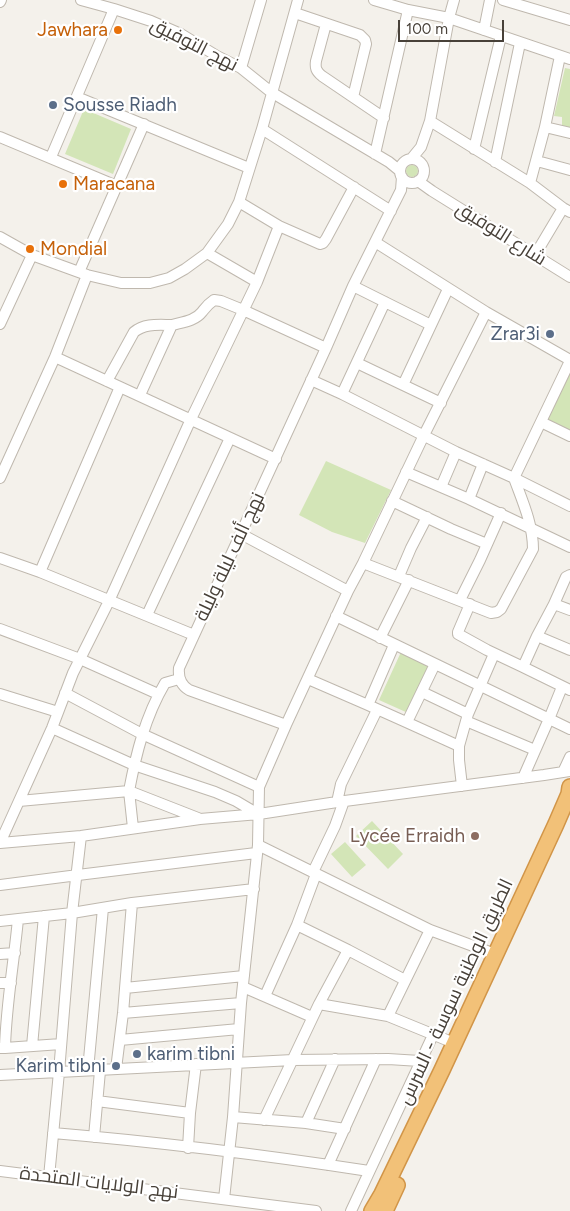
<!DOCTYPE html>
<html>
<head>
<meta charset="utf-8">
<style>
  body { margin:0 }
  #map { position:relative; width:570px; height:1211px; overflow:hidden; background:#f4f1eb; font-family:Figtree,sans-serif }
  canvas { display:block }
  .scale { position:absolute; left:398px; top:20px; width:106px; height:22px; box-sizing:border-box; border:2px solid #484139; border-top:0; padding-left:6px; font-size:15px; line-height:18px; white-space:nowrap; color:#484139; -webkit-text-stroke:4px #fff; paint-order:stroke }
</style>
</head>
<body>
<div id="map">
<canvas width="570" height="1211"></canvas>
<div class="scale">100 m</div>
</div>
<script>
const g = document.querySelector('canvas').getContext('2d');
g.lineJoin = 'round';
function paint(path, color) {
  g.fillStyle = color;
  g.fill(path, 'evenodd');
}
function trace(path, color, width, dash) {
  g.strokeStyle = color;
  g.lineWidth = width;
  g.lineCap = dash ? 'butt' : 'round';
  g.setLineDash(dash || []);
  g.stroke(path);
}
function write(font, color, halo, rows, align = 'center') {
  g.font = font + ' Figtree,Cairo,sans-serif';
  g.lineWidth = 4.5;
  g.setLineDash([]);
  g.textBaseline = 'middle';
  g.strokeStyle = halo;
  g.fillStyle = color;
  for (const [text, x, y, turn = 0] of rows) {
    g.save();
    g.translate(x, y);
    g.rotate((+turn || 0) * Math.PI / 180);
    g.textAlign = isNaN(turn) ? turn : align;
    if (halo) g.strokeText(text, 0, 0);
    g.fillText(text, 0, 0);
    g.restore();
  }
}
paint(new Path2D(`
  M565 68 570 69V129L562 127V117L554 116Z
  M84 109 131 129 113 174 65 154Z
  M406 171a6 6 0 1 1 12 0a6 6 0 1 1-12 0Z
  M570 371V433L545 421Z
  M326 461 391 490 365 543 332 532 299 515Z
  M401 652 430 665 408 713 379 700Z
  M372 821 403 854 388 869 356 836Z
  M345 842 366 865 352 877 331 854Z`), '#d3e5b7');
const minor = new Path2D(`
  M81 0 114 9 151 21 181 34 217 56 241 68 271 92 389 162 400 171
  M374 0 408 10 449 18 570 59
  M503 0 570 20
  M0 2 1 0
  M295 13 360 35 365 40 366 44 353 97
  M326 24 316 61C315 68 316 71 322 76L384 118
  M484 30 490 0
  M241 68 261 0
  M77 97 249 168
  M430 121 530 183 563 208 570 212
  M545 127 570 133
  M262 129 391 211
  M0 137 117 186
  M474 149 501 36
  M375 154 408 10
  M51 157 114 9
  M412 158 421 147 430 121 449 18 454 0
  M400 171a12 12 0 1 1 24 0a12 12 0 1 1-24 0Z
  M537 161 570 170
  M495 162 520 43
  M402 177 401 190 375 242 486 312 570 360
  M418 181 432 191 570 277
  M530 183 545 127 560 56
  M239 202 279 226 320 244 323 243 326 239 354 187
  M0 237 32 255 87 275 121 283H150L169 278 185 269 207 253 228 224 239 202 262 129 298 0
  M207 253 257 282
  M535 255 563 208
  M79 272 144 124
  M353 286 431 325
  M0 324 32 255
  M55 357 276 459
  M357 363 441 403
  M311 380 342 394 456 452 514 478 570 506
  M107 381 134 332C145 323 159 325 172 325
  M403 385 448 289
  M342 394 385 302
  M140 395 172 325C183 322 195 321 202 312 206 307 208 304 214 300L221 301 243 310 326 348
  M541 422 570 436
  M456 452 441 487 469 499 570 547
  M406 472 441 487
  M0 478 55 357 87 275
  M469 499 483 464
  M392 501 451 529 487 544
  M241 534 348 591
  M0 558 40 572 194 635
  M363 563 491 613 497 612 501 609 533 549C533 524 522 500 514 478L570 361
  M40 572 120 387
  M399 576 411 548 427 517
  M460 600 480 560 501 513
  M470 604 458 632V634L487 650 523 667
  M554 604 566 577 570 575
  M570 610 554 604 537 636 523 667 570 690
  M147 615 230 438
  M336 616 570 729
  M0 629 80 659 158 694
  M537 636 570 650
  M380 638 409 580
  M394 645 368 705 406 722 408 720 435 664
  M179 679 165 683C145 717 136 754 129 791L198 818
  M308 679 368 705
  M422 692 468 714
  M65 693 142 734 259 787
  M0 694 58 712
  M466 721 535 750
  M406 722 459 746
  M286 725 348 591 363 563 424 435 486 312
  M52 728 134 765 215 792 236 801 258 814
  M563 772 570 757
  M523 778 549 719 562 687
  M462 786 459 760V746L468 714 494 654
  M19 801 129 791 133 828
  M337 802 341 784 377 710
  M0 843 52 728 73 673 109 601 191 419 257 282 279 226
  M0 843 81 836 200 819 259 814 337 802 544 775 570 771
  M258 845 430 930 495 954
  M313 872 335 826 344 801
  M316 874 297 925 348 950 319 1004
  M0 885 78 875 256 853
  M0 921 72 913 132 903 254 889
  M348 950 405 980
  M0 954 15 953
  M0 983H11
  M243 987 312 1017
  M125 988 244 976
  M265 996 297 925
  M123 1013 241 1003
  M388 1016 430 930
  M120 1040 239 1029
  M32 1046 44 916
  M0 1048H5C6 1005 14 962 18 919
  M5 1048 61 1044
  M116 1069 123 1013 132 903
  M88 1070 103 908
  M0 1075 293 1060 388 1059 420 1061
  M97 1101 190 1113
  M233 1117 306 1123 345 1129
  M264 1120 319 1004 388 1016 454 1043
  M306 1123 335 1059
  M53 1133C159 1142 265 1155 369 1171
  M94 1137 100 1071
  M188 1148 190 1113 196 1064
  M328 1165 376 1059
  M0 1171 316 1211
  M49 1177 59 1072 72 913 81 836
  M224 1199 233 1117 241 1003 258 845 259 787 286 725 189 690C181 685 178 678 179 668L326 348 353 286 375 242
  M351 1211 433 1035`);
const highway = new Path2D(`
  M372 1211 382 1194 442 1070 556 824 569 794 570 787
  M385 1211 397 1185`);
trace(minor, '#bfb8ae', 12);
trace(highway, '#d19548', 18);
trace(minor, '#fff', 10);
trace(highway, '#f2c178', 15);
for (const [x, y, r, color] of [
  [118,30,5,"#e8710a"],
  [53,105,5,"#5c6f8a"],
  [63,184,5,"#e8710a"],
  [30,249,5,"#e8710a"],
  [550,334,5,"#5c6f8a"],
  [475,836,5,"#8d6e63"],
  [137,1054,5,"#5c6f8a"],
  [116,1066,5,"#5c6f8a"]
]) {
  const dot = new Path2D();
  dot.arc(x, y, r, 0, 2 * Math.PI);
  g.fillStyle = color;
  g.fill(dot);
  trace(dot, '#fff', 2);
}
write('19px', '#c56008', '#fff', [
  ["Jawhara",108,30,"right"],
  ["Maracana",73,184],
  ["Mondial",40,249]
], 'left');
write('19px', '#484139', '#fff', [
  ["نهج التوفيق",194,45,27],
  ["شارع التوفيق",501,234,32],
  ["نهج ألف ليلة وليلة",230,557,-65],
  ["الطريق الوطنية سوسة - السرس",456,992,-65],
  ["نهج الولايات المتحدة",99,1183,7]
]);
write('19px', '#4e5e75', '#fff', [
  ["Sousse Riadh",63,105],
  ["Zrar3i",540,334,"right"],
  ["karim tibni",147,1054],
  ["Karim tibni",106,1066,"right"]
], 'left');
write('19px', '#785e54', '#fff', [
  ["Lycée Erraidh",465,836]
], 'right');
</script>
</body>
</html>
